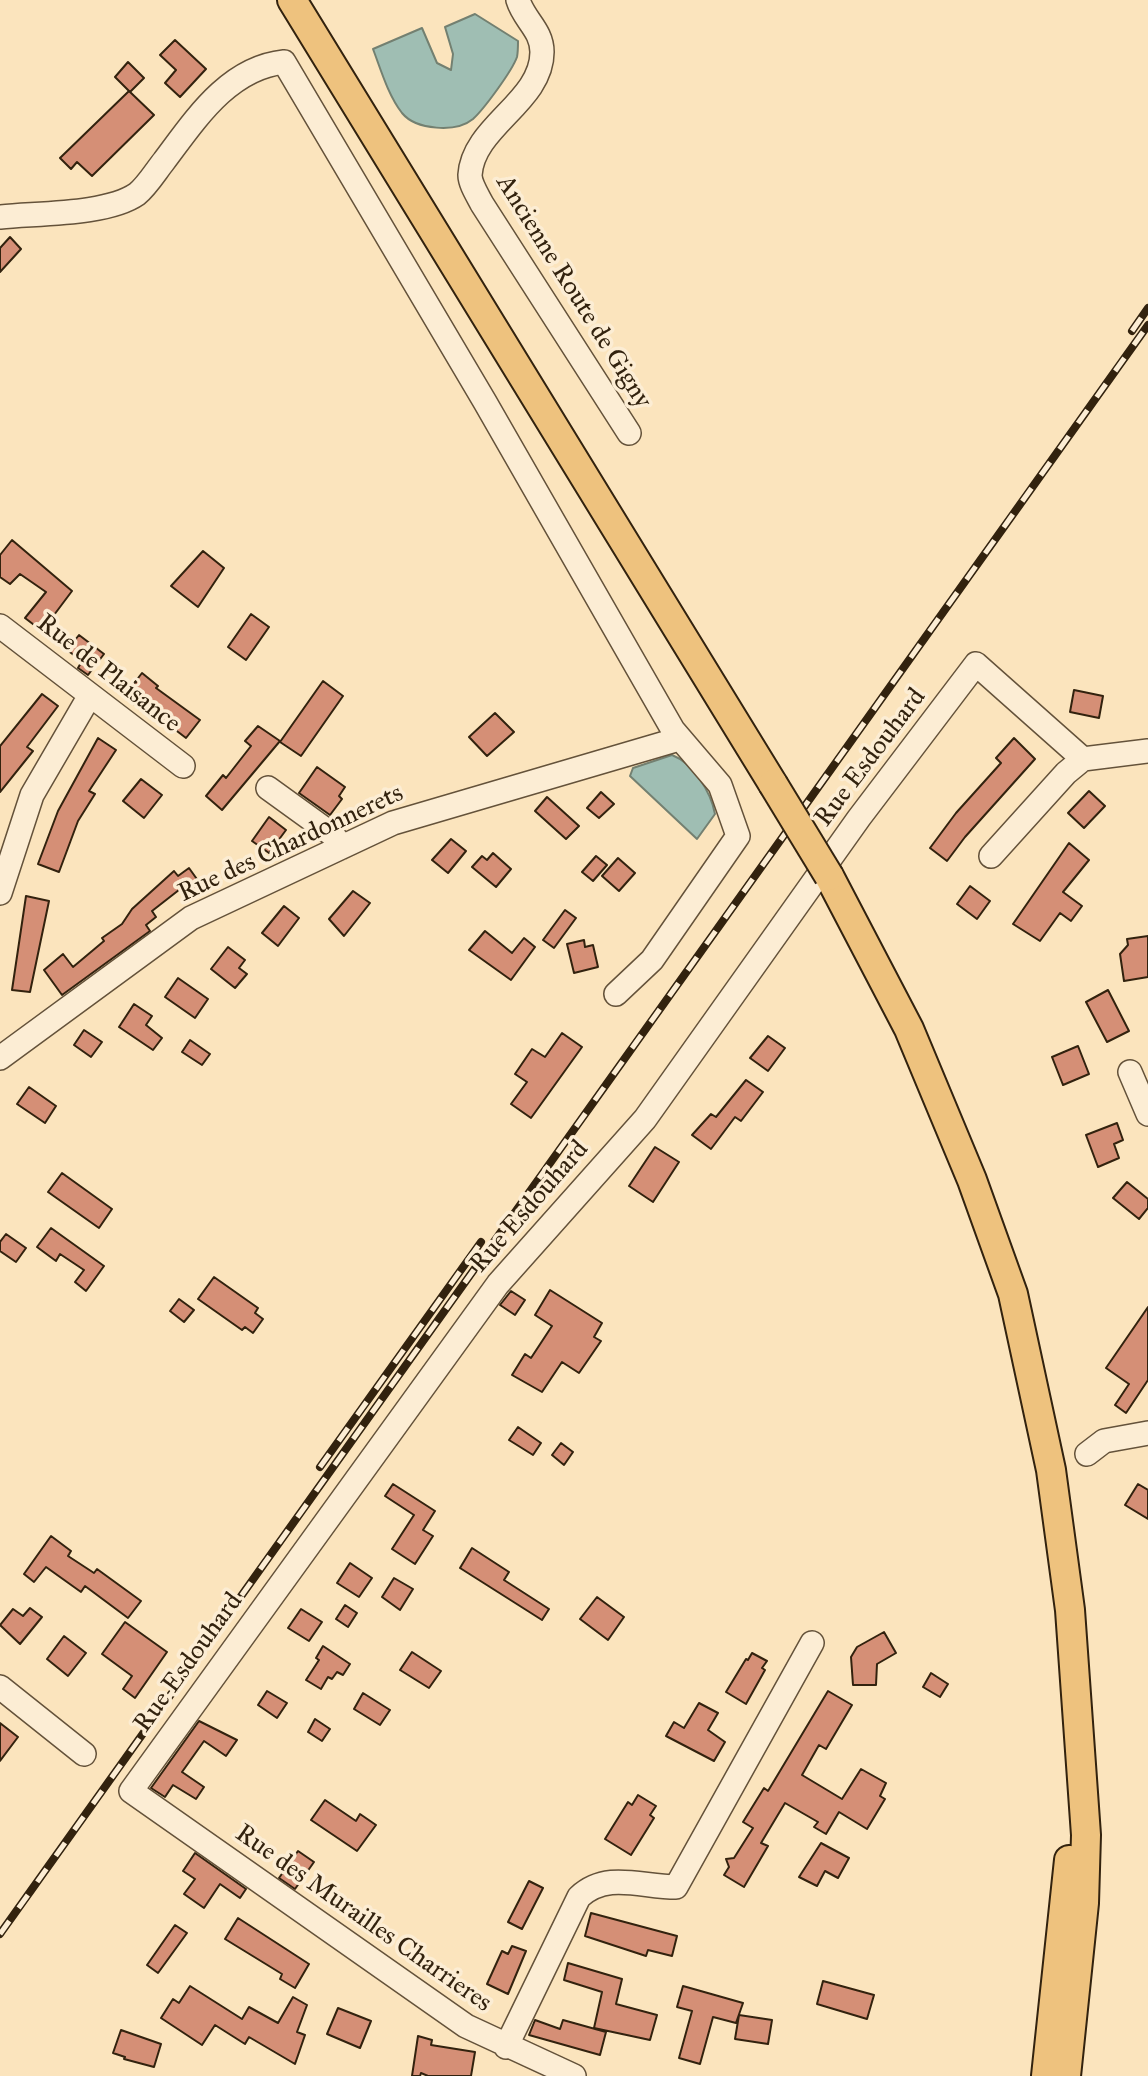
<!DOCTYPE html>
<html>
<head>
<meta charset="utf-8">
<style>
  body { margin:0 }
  canvas { display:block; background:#fbe4bd }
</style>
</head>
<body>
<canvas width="1148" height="2076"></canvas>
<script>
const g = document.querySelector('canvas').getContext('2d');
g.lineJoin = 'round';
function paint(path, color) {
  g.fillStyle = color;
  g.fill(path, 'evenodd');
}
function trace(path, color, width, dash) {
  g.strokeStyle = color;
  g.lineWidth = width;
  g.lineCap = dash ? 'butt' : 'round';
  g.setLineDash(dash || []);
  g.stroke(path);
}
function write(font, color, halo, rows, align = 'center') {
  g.font = font + ' "IM FELL Great Primer",serif';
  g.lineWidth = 7;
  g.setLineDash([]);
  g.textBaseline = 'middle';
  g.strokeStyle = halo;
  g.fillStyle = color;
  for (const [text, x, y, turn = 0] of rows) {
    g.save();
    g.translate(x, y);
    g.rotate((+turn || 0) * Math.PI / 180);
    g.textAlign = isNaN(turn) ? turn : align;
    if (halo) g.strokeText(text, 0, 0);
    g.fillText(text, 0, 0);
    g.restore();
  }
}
const water = new Path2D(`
  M475 14 518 41C518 46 518 52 517 57 512 71 484 109 473 119 456 133 416 130 402 113 388 95 381 70 373 49L422 28 437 63 451 70 453 54 445 27Z
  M672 755C693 763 711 792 715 814L697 839 630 776 633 768Z`);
paint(water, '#9fbeb3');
trace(water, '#738071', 2);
const building = new Path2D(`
  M175 40 206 69 180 97 165 83 176 70 160 55Z
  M128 62 144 78 130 92 115 77Z
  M129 91 154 115 92 176 77 162 71 169 60 158Z
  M10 237 21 249 0 272V248Z
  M12 540 72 591 42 631 25 618 46 592 20 574 10 584 0 577V555Z
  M203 551 224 568 198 607 171 586Z
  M251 614 269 627 246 660 228 647Z
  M79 635 104 654 88 675 78 668 82 661 67 650Z
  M142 673 158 686 156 688 200 720 186 738 143 705 140 709 124 696Z
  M323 681 343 696 301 756 280 742Z
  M1074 690 1103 696 1099 718 1070 712Z
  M42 694 58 706 27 747 33 751 0 792V746Z
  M495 713 514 732 487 756 469 737Z
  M258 726 280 741 222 810 206 796 223 775 226 778 251 746 245 741Z
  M98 738 116 750 89 791 95 794 78 821 59 872 38 864 58 811Z
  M1014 738 1035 759 965 837 947 861 930 848 956 813 1001 763 996 758Z
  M317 767 345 787 339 796 342 799 330 815 299 793Z
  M141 779 162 795 144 818 123 801Z
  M1089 791 1105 806 1084 828 1068 813Z
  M601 792 614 804 599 818 587 808Z
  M547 797 579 826 566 839 535 811Z
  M269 817 286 830 269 853 252 841Z
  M451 839 466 851 448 873 432 860Z
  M1069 843 1089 860 1063 892 1082 906 1071 921 1060 913 1040 941 1013 924Z
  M493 853 511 869 496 887 472 867 482 856 487 860Z
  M596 856 607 865 593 881 582 872Z
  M618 858 635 873 619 891 602 876Z
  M189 868 204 889 193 897 184 886 152 911 156 917 146 925 150 931 62 995 44 970 63 954 73 967 104 941 102 938 122 924 132 909 174 871 178 876Z
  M970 886 990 901 977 919 957 904Z
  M353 891 370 903 344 936 329 919Z
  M26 896 49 901 30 992 12 990Z
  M284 906 299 918 278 946 262 933Z
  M565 910 576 918 554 948 543 940Z
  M485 931 512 953 524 938 535 947 511 980 469 950Z
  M1148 936V977L1124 981 1120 954 1128 945 1127 939Z
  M584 940 585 947 593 945 598 967 574 973 567 944Z
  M228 947 245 960 239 968 247 974 235 988 211 969Z
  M178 978 208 999 195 1018 165 997Z
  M1108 990 1129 1031 1107 1042 1086 1002Z
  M134 1004 152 1016 146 1025 162 1038 153 1050 119 1027Z
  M84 1030 102 1042 91 1057 74 1045Z
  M562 1033 582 1047 531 1118 511 1104 527 1082 515 1074 532 1049 545 1057Z
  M768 1036 785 1048 768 1071 750 1058Z
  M190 1040 210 1054 202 1065 182 1052Z
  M1078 1046 1089 1074 1063 1085 1052 1057Z
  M746 1080 763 1092 741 1121 735 1117 711 1149 692 1135 711 1114 716 1117Z
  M29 1087 56 1106 45 1123 17 1104Z
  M1117 1123 1123 1140 1114 1144 1119 1158 1098 1167 1086 1135Z
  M655 1147 679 1162 653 1202 629 1186Z
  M62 1173 112 1209 99 1228 48 1192Z
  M1127 1182 1148 1199V1208L1139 1219 1113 1198Z
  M51 1228 104 1266 86 1291 75 1282 84 1270 60 1254 56 1261 37 1247Z
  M6 1234 26 1248 16 1262 0 1251V1242Z
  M214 1277 258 1308 255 1313 263 1319 253 1333 245 1327 242 1330 198 1299Z
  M550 1290 602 1323 594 1337 601 1341 579 1373 562 1362 542 1392 512 1375 525 1354 531 1358 552 1326 535 1315Z
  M511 1291 525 1300 515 1315 500 1305Z
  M179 1299 194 1310 184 1322 170 1311Z
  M1148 1307V1380L1126 1413 1115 1405 1129 1384 1106 1368Z
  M518 1427 541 1443 533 1455 509 1440Z
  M561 1443 573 1452 564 1465 552 1455Z
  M393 1484 435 1511 423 1530 433 1536 415 1564 392 1549 414 1515 385 1496Z
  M1138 1484 1148 1490V1519L1125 1505Z
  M51 1536 71 1551 68 1556 94 1573 97 1569 141 1601 128 1618 85 1586 81 1592 46 1567 34 1582 24 1574Z
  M472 1548 509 1572 504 1580 549 1609 542 1620 460 1568Z
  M350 1563 372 1578 359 1597 337 1583Z
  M394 1578 413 1589 400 1610 382 1597Z
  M597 1597 624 1617 608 1640 580 1619Z
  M345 1605 357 1613 348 1627 336 1619Z
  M30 1608 42 1617 20 1644 0 1625 13 1609 23 1616Z
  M301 1609 322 1622 309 1641 288 1628Z
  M125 1622 167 1652 135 1698 123 1689 132 1676 102 1654Z
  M884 1632 896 1653 877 1664 876 1685H853L851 1657 857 1647Z
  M64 1636 86 1653 68 1676 47 1659Z
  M323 1646 350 1664 343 1675 337 1672 332 1679 328 1677 321 1689 306 1680 319 1660 316 1658Z
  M412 1652 441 1671 429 1688 400 1670Z
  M752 1653 767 1661 762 1668 765 1670 746 1704 726 1692 746 1659 748 1660Z
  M931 1673 948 1684 940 1697 923 1687Z
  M267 1691 287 1703 277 1718 258 1705Z
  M828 1691 852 1705 826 1749 819 1745 802 1775 842 1799 861 1769 886 1783 880 1796 885 1799 867 1829 839 1812 826 1834 814 1827 818 1822 785 1803 761 1843 768 1846 744 1887 724 1875 729 1867 726 1859 734 1858 753 1828 743 1822 764 1788 768 1791Z
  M363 1693 390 1710 380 1725 354 1709Z
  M699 1703 718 1713 708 1730 725 1742 714 1761 666 1736 674 1722 684 1728Z
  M315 1719 330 1729 322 1741 308 1732Z
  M199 1721 237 1740 226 1756 204 1741 182 1772 204 1787 196 1799 173 1785 165 1797 151 1788Z
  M0 1723 18 1737 0 1761Z
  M638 1795 656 1806 650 1815 654 1818 631 1855 605 1839 628 1802 632 1805Z
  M325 1800 356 1821 360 1814 376 1825 357 1851 311 1820Z
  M821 1843 849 1858 838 1878 825 1871 817 1886 799 1877Z
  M298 1851 314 1862 295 1889 279 1878Z
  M195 1853 246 1889 240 1898 220 1884 204 1908 184 1894 195 1879 183 1871Z
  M529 1881 543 1888 522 1929 508 1922Z
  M591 1913 677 1936 672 1956 648 1950 646 1956 585 1936Z
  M238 1918 309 1964 295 1988 280 1979 282 1974 225 1939Z
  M175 1925 187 1933 158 1973 147 1965Z
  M512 1946 526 1951 508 1994 487 1984 502 1951 508 1954Z
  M568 1963 622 1979 616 2004 657 2015 650 2040 594 2028 602 1992 564 1980Z
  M823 1981 874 1995 867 2019 817 2004Z
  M190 1986 242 2019 249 2007 278 2023 293 1997 307 2005 297 2032 305 2035 295 2064 249 2037 245 2044 215 2025 202 2045 161 2018 173 1999 179 2003Z
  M683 1986 743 2003 736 2023 713 2017 700 2064 679 2058 692 2011 677 2007Z
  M338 2008 371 2021 360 2048 327 2034Z
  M739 2015 772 2020 768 2044 735 2039Z
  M535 2020 560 2029 563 2020 606 2032 600 2055 529 2035Z
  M121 2030 161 2044 154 2067 124 2059 125 2057 113 2053Z
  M418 2036 432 2040 431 2045 475 2052 471 2076H428L421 2073 420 2076H412Z`);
paint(building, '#d58f76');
trace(building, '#32220e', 2);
const minor = new Path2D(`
  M518 0C524 20 542 30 542 52 542 102 473 126 470 175 470 184 478 196 482 204L629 433
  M0 217C36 213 107 215 137 194 147 186 156 171 164 161 195 120 228 68 284 62L485 402 673 730 720 785 738 836 652 960 616 994
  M0 626 183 766
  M268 788 333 835 342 847
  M991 856 1066 773 1083 759
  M0 893 32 795 89 697
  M0 1058 191 918 393 823 679 739
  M1130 1072 1148 1114
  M1087 1454 1104 1441 1148 1433
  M0 1687 84 1754
  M506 2047 579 1897C607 1871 641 1887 676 1887L812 1643
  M574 2076 466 2026 131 1791 498 1284 645 1119 859 818 976 664 1083 759 1148 751`);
const major = new Path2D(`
  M292 0 773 784
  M829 876 909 1029 972 1180 1013 1294 1051 1470 1070 1610 1086 1835 1084 1903 1066 2076
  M1046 2076 1069 1860`);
trace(minor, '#64523a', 26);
trace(major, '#32220e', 32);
trace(minor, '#fcedd4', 23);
trace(major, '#eec27e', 28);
const rail = new Path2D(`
  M1132 331 1148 308
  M320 1467 481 1242
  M0 1934 1148 325`);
trace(rail, '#32220e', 8);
trace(rail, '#fcedd4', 5, [16]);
const majorBridge = new Path2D(`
  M773 784 829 876`);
trace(majorBridge, '#32220e', 32, []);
trace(majorBridge, '#eec27e', 28);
write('26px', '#32220e', '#fcedd4', [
  ["Ancienne Route de Gigny",573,292,58],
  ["Rue de Plaisance",108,674,38],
  ["Rue Esdouhard",871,758,-53],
  ["Rue des Chardonnerets",291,844,-25],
  ["Rue Esdouhard",530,1207,-49],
  ["Rue Esdouhard",189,1663,-54],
  ["Rue des Murailles Charrieres",363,1919,35]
]);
</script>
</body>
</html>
